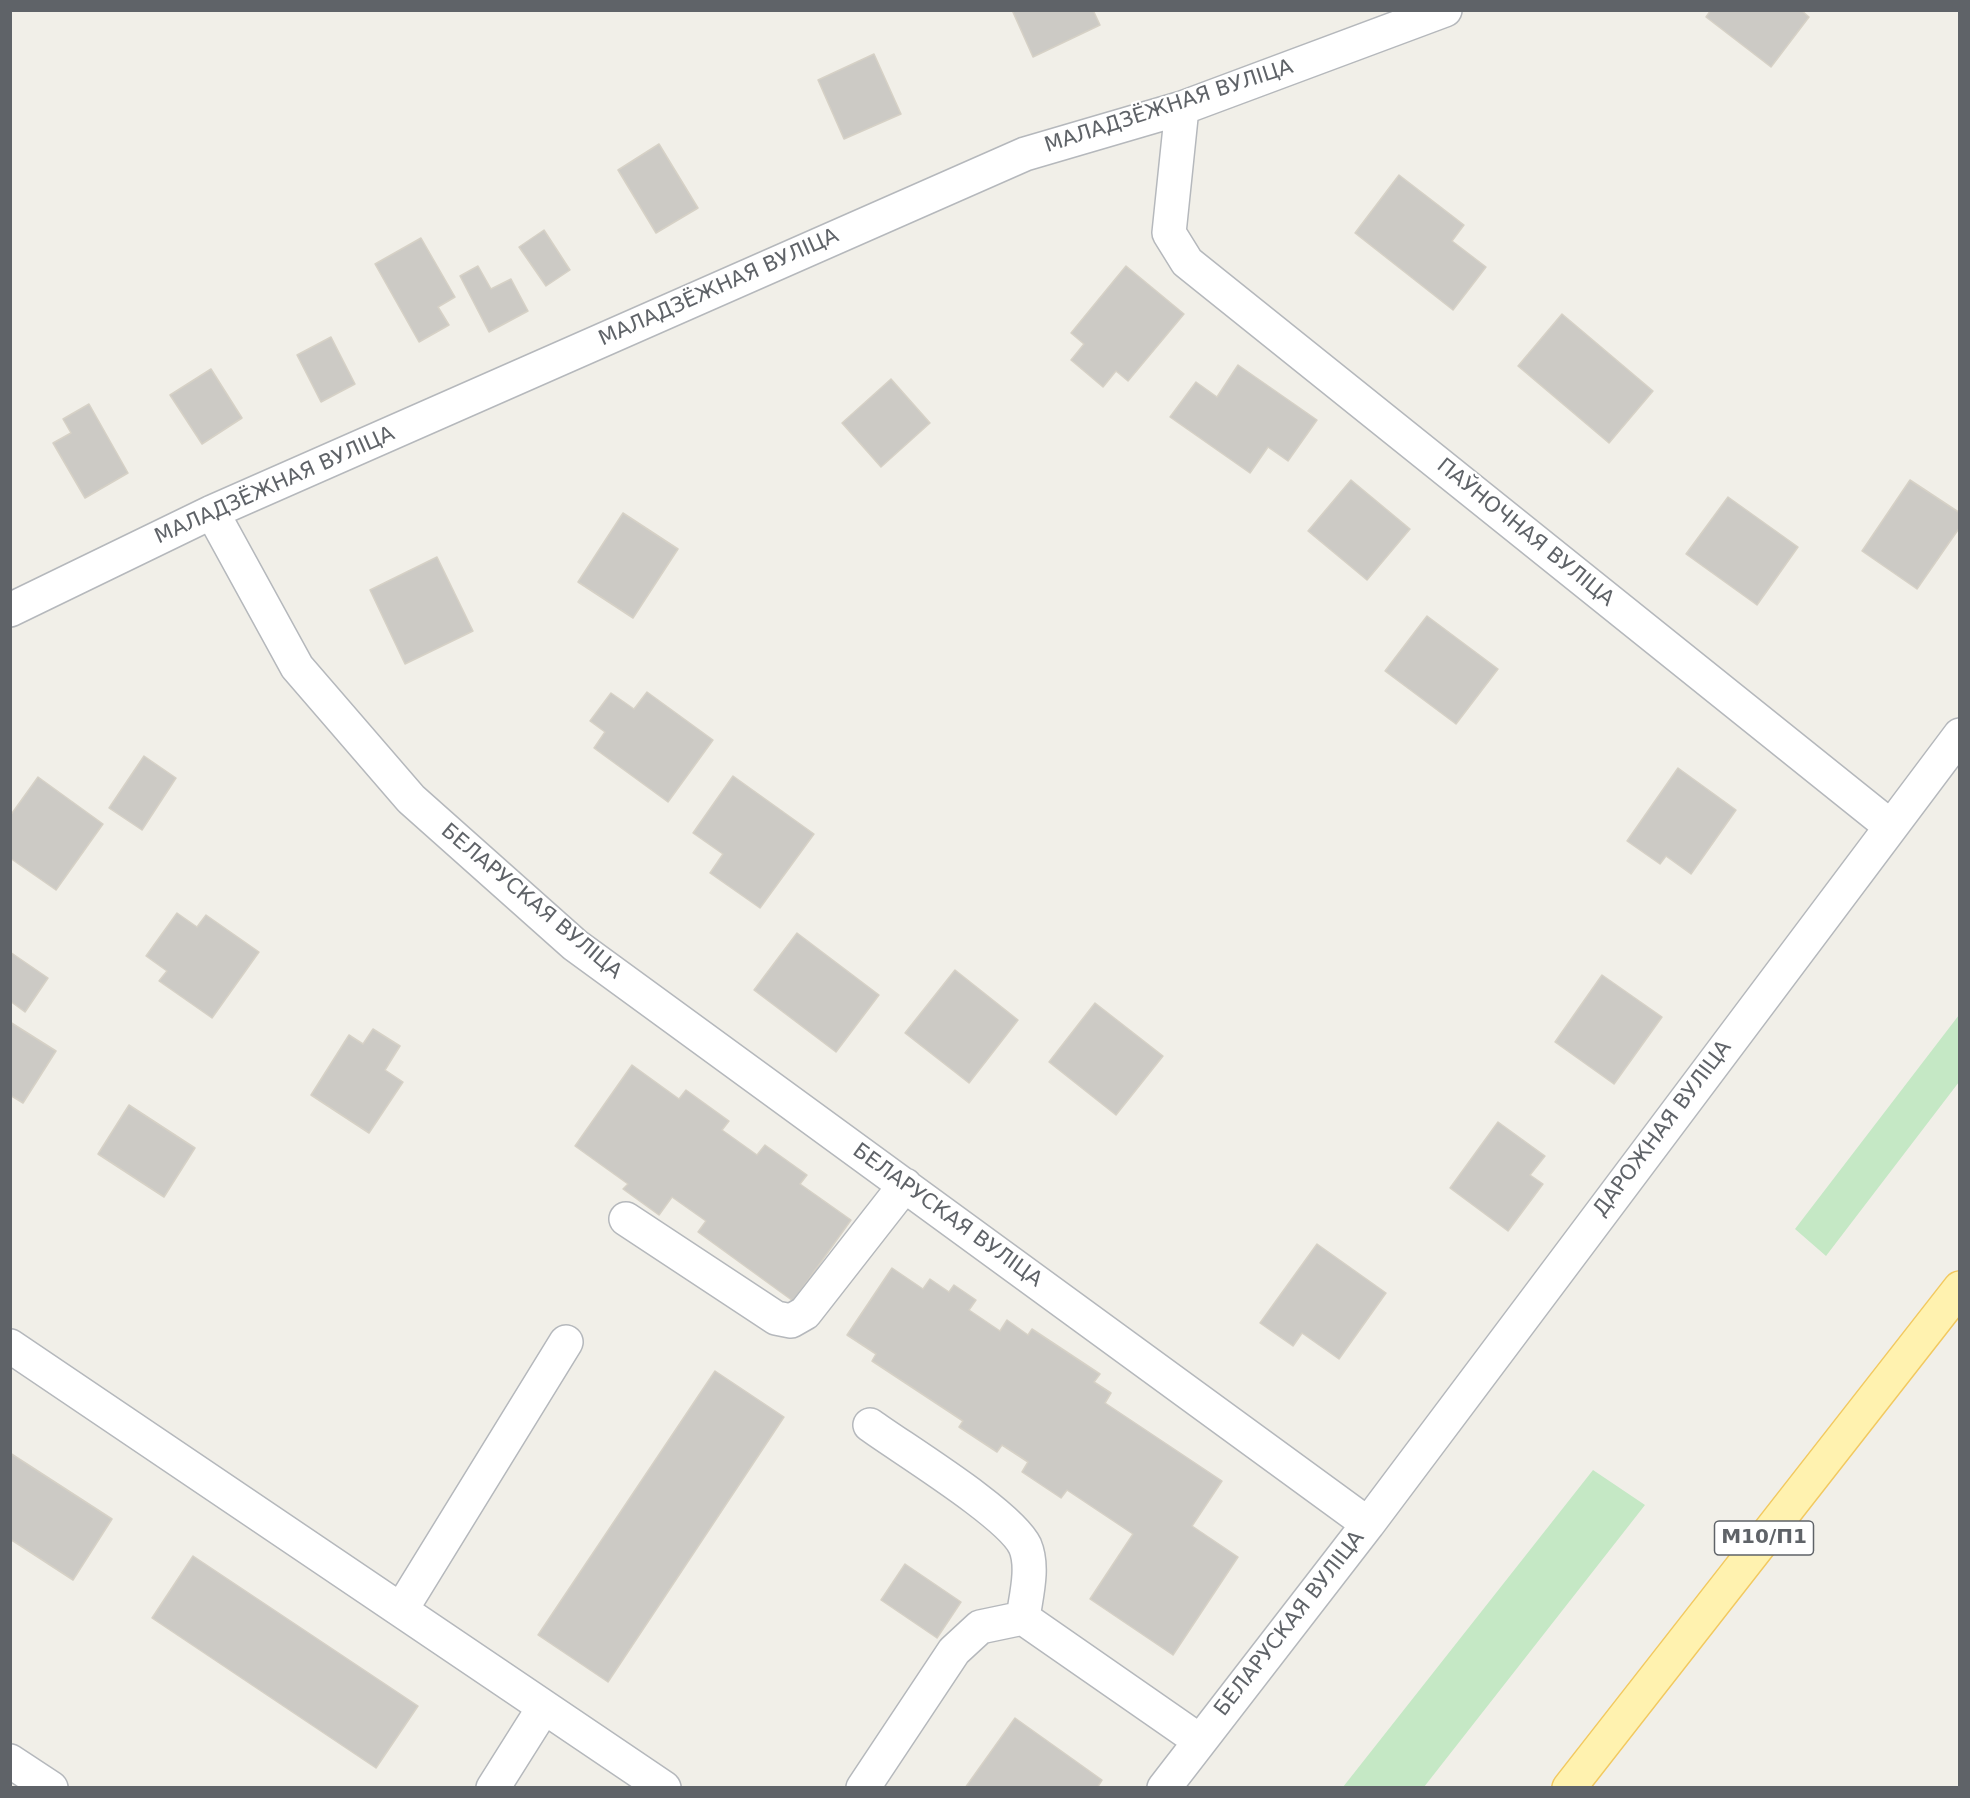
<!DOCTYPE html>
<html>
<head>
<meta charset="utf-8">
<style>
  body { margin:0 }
  #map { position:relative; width:1970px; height:1798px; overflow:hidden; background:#f1efe8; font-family:"DejaVu Sans",sans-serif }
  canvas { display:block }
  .frame { position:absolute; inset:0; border:12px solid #5f6368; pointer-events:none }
</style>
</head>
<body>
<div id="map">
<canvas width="1970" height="1798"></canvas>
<div class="frame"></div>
</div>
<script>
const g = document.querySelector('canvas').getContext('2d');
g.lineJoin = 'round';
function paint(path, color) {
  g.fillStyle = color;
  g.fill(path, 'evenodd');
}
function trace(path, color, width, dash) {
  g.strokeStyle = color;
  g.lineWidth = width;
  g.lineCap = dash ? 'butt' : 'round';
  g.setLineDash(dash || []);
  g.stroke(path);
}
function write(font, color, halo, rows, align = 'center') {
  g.font = font + ' "DejaVu Sans",sans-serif';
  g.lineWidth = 4.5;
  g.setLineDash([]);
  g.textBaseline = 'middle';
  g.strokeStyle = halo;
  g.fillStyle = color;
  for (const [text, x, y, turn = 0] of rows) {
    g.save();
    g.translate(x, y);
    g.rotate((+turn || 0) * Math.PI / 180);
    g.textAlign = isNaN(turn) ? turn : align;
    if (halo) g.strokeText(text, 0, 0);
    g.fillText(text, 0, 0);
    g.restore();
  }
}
paint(new Path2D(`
  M1959 1015V1082L1826 1256 1795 1229Z
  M1593 1470 1645 1505 1424 1787H1343Z`), '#c5e8c5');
const building = new Path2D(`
  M1012 10H1093L1100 25 1033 57Z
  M1711 10H1801L1809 17 1771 67 1706 17Z
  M874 54 901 114 844 139 818 80Z
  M659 144 698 208 656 233 618 170Z
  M1399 175 1464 225 1452 241 1486 267 1453 310 1355 233Z
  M544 230 570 270 546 286 519 247Z
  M421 238 455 297 438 307 449 325 419 342 375 264Z
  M478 266 491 289 511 279 528 311 489 332 460 276Z
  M1126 266 1184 314 1128 381 1116 371 1103 387 1071 360 1084 344 1071 333Z
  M1562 314 1653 391 1609 443 1518 366Z
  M331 337 355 384 321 402 297 355Z
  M1238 365 1317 420 1288 461 1268 447 1250 473 1170 417 1196 382 1217 397Z
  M211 369 242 418 202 444 170 395Z
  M891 379 930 423 881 467 842 423Z
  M89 404 128 473 85 498 53 443 71 433 63 419Z
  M1351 480 1410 529 1367 580 1308 531Z
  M1910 480 1960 513V527L1917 589 1862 551Z
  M1728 497 1798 547 1757 605 1686 554Z
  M623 513 678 549 633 618 578 582Z
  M437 557 473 631 405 664 370 590Z
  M1427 616 1498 669 1456 724 1385 671Z
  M647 692 713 740 668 802 594 748 605 732 590 721 611 693 634 709Z
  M144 756 176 778 142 830 109 808Z
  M1678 768 1736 810 1691 874 1666 856 1660 864 1627 841Z
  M733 776 814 834 760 908 710 873 723 854 693 833Z
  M38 777 103 824 56 890 10 858V816Z
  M177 913 197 927 206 915 259 952 212 1018 159 981 167 971 146 956Z
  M797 933 879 995 836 1052 754 990Z
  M10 952 48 978 25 1012 10 1001Z
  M955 970 1018 1020 969 1083 905 1033Z
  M1602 975 1662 1017 1614 1084 1555 1042Z
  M1095 1003 1163 1056 1116 1115 1049 1062Z
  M10 1022 56 1051 23 1103 10 1095Z
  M373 1029 400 1046 385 1070 403 1082 369 1133 311 1095 349 1035 363 1044Z
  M632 1065 679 1099 686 1090 729 1121 722 1130 757 1155 765 1145 807 1175 800 1184 851 1220 793 1301 698 1232 706 1221 672 1197 659 1215 623 1189 628 1184 575 1146Z
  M129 1105 195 1148 164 1197 98 1154Z
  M1498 1122 1545 1156 1530 1175 1543 1184 1508 1231 1450 1188Z
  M1317 1244 1386 1293 1339 1359 1302 1333 1293 1346 1260 1323Z
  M892 1268 923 1289 930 1279 949 1292 954 1285 976 1300 969 1310 1000 1331 1007 1320 1028 1335 1032 1329 1100 1374 1094 1382 1111 1393 1105 1403 1222 1481 1192 1526 1238 1557 1173 1655 1090 1599 1133 1534 1067 1490 1061 1498 1022 1472 1028 1462 1002 1445 997 1452 959 1427 963 1421 872 1361 876 1354 847 1335Z
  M715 1371 784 1417 608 1682 538 1635Z
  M10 1453 112 1519 73 1580 10 1539Z
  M193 1556 418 1706 376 1768 152 1618Z
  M905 1564 961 1602 937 1638 881 1600Z
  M1015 1718 1102 1780 1097 1788H965Z`);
paint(building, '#cccac5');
trace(building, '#d6d1c6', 1.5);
const minor = new Path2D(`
  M1182 108 1169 233 1187 262 1890 826
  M212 512 297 667 411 799 575 945 1368 1524 1164 1788
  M10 610 212 512 1025 154 1182 108 1445 10
  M626 1219 776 1318 791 1321 805 1313 905 1185
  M10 1346 664 1788
  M870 1425C903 1449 1010 1514 1025 1546 1034 1567 1026 1596 1023 1618
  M1368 1524 1960 735
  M401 1610 566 1342
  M10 1761 51 1788
  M493 1788 544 1707
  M863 1788 954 1651 980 1627 1023 1618 1200 1741`);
const major = new Path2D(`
  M1569 1788 1960 1288`);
trace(minor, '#b5b8bc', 36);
trace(major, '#f2c960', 36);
trace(minor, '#fff', 33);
trace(major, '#fff2af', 33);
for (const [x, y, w] of [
  [1764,1538,99]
]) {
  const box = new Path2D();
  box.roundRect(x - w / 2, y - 17, w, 34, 4.5);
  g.fillStyle = '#fff';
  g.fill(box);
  trace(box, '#5f6368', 1.5);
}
write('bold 20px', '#5f6368', null, [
  ["М10/П1",1764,1538]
]);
write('21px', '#5f6368', '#fff', [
  ["МАЛАДЗЁЖНАЯ ВУЛІЦА",1169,107,-18],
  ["МАЛАДЗЁЖНАЯ ВУЛІЦА",719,288,-24],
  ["МАЛАДЗЁЖНАЯ ВУЛІЦА",275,486,-24],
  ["ПАЎНОЧНАЯ ВУЛІЦА",1525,533,39],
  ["БЕЛАРУСКАЯ ВУЛІЦА",531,902,40],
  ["ДАРОЖНАЯ ВУЛІЦА",1663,1129,-53],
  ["БЕЛАРУСКАЯ ВУЛІЦА",947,1216,36],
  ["БЕЛАРУСКАЯ ВУЛІЦА",1290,1624,-52]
]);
</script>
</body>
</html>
